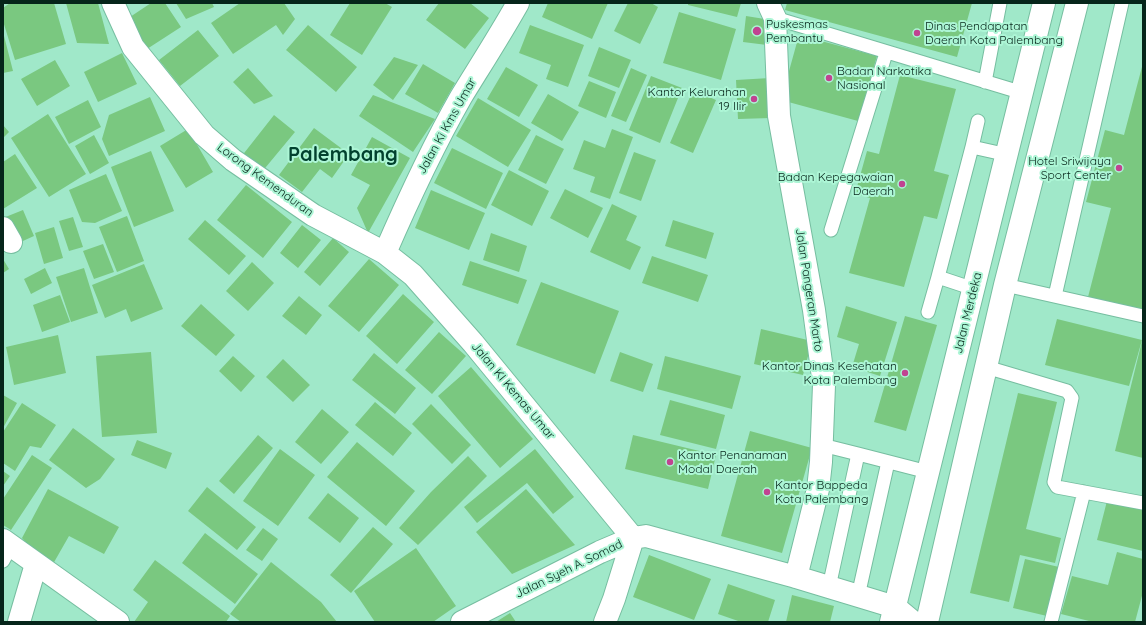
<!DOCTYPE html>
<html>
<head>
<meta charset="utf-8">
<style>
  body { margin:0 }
  #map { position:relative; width:1146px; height:625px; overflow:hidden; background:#a0e8c9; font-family:Quicksand,sans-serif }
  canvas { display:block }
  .frame { position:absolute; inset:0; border:4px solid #06251a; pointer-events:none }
</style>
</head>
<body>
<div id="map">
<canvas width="1146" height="625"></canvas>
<div class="frame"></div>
</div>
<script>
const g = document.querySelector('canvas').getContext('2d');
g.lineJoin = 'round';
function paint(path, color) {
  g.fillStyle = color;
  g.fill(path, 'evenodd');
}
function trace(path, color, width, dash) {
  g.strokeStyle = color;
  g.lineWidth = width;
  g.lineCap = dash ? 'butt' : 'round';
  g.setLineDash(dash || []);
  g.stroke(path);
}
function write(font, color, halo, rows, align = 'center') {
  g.font = font + ' Quicksand,sans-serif';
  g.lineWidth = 4;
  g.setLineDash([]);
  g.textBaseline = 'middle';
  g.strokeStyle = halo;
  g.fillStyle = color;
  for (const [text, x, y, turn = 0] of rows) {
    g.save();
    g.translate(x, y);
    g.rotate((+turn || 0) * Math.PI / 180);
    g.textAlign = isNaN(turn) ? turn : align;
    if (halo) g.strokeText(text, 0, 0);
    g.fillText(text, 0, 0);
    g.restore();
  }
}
paint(new Path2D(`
  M10 3H54L66 44 15 60 3 21V8Z
  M66 3H98L109 44 77 43Z
  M151 3H165L181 27 147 49 127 19Z
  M176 3H212L214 7 186 19Z
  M240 3H284L295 19 283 35 276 25 233 54 211 23Z
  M350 3H385L392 7 362 55 330 35Z
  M439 3H470L489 18 465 49 426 20Z
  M548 3H608L592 39 542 17Z
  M628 3H651L658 7 640 44 614 31Z
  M688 3H741L737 17 688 5Z
  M787 3H972L957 57 785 10Z
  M679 12 736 29 721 80 663 63Z
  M746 16 771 20 767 45 743 42Z
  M308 25 357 67 336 92 286 50Z
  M530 25 584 45 568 87 546 79 551 65 519 53Z
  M198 30 219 56 180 86 159 60Z
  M3 32 13 71 3 73Z
  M799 35 877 56 858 121 781 100Z
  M599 47 631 60 619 88 588 76Z
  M122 53 137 84 98 102 84 72Z
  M394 57 418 65 393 100 373 85Z
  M55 60 70 86 37 106 21 79Z
  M1143 63V311L1088 297 1111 208 1086 202 1105 130 1124 135Z
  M423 64 455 83 438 113 405 94Z
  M506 67 538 85 519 117 487 99Z
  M248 68 273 96 254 104 233 82Z
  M631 68 647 75 626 122 611 116Z
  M900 75 956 89 934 171 949 175 937 219 924 216 904 287 849 273 870 198 855 194 867 151 879 154Z
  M651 76 682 88 660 143 629 130Z
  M770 78 771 118 738 119 736 80Z
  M589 81 616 92 606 118 578 106Z
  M693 90 716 100 693 153 670 143Z
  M548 94 579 112 562 141 531 123Z
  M373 95 435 119 413 152 359 116Z
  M150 97 165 131 109 156 102 139 109 115Z
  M478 98 531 130 508 167 456 136Z
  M88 100 101 127 69 144 55 117Z
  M48 114 86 174 49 197 11 138Z
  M274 115 295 132 261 173 241 157Z
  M3 125 9 132 3 138Z
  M314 128 349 154 332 178 320 169 302 192 279 175Z
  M188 129 213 172 186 188 160 146Z
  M612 129 633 137 610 199 590 192 595 177 573 169 584 140 605 148Z
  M94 135 109 163 90 174 75 146Z
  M536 135 564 149 546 184 518 170Z
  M372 137 410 158 368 233 357 208 370 185 351 175Z
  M452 148 503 173 486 209 434 183Z
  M151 151 174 211 134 227 111 167Z
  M634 152 656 160 641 201 619 193Z
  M15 154 37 188 3 209V162Z
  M509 170 549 191 532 226 491 205Z
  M106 174 122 211 95 223 82 222 69 190Z
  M246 185 292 222 263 258 217 220Z
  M565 189 603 208 588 238 550 218Z
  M431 190 485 213 469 250 415 228Z
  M612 204 637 216 626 240 641 247 630 270 590 252Z
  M23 210 34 236 14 245 3 218Z
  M127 216 144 261 117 272 99 227Z
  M73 217 83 247 69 251 59 221Z
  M205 220 246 256 229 275 188 239Z
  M673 220 714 233 706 259 665 246Z
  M302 225 321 240 298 268 280 253Z
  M54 227 63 258 44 264 35 233Z
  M491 233 527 246 519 272 483 260Z
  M333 238 349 252 320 286 304 272Z
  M103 244 114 272 94 279 83 251Z
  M652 256 708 275 698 302 642 283Z
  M3 259 9 269 3 273Z
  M369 259 399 285 359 332 328 306Z
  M470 261 527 280 518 304 462 285Z
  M252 262 274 283 248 311 226 291Z
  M144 264 163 309 131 322 126 309 105 318 92 285Z
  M45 268 52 283 31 294 24 279Z
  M84 268 98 313 71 322 56 277Z
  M541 282 619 311 595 374 516 345Z
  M403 294 434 322 397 364 366 336Z
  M60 295 70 322 42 332 33 305Z
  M299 296 322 315 306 335 282 316Z
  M201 304 235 335 216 356 181 326Z
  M846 306 897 322 880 376 852 367 859 344 837 337Z
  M905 316 937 325 906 431 874 422Z
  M1057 319 1142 340 1129 386 1045 365Z
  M761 329 812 341 803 375 754 364Z
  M439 332 466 356 432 394 405 370Z
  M58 335 66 373 14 385 6 347Z
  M1142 341H1143V458L1115 451Z
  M151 352 157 433 102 437 96 356Z
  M620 352 653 364 643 392 610 381Z
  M374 353 416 388 395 414 352 380Z
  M233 356 255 376 241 392 219 371Z
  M665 356 741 376 732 409 657 389Z
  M283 359 310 385 293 402 266 377Z
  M471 367 533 439 500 468 438 396Z
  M1018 393 1057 402 1026 529 1061 538 1055 563 1020 555 1009 602 970 593Z
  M3 395 17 403 3 428Z
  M670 400 725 415 716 449 660 435Z
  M375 402 412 433 393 456 355 425Z
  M22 403 56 425 41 448 30 446 15 471 3 463V432Z
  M431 404 471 445 452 464 412 424Z
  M322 409 349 432 321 464 295 442Z
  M73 428 115 459 100 479 86 488 49 460Z
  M750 431 812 448 782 553 721 536Z
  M258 435 273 448 234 494 219 481Z
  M633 435 716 455 708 489 625 469Z
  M137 440 172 453 166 469 131 455Z
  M357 442 415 491 386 526 327 477Z
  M280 449 315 475 278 526 243 501Z
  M535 449 574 497 553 514 527 483 477 523 464 507Z
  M32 455 52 468 11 530 3 525V499Z
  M468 456 487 476 418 545 399 528 431 492Z
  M3 471 10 476 3 486Z
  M207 487 256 527 237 550 188 511Z
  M48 489 119 527 104 554 69 536 53 564 35 554 22 538Z
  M526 489 575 545 512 574 476 532Z
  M328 493 359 518 340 543 308 518Z
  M1107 501 1143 510V551L1097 540Z
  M373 527 393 544 351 593 330 575Z
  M263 528 278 539 262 561 246 550Z
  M205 533 258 574 235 604 182 563Z
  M416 548 456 606 433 622H375L354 591Z
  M1117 552 1143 559V592L1135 622H1093L1061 614 1072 576 1108 585Z
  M649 555 711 579 694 620 633 597Z
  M1025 559 1059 567 1047 616 1013 608Z
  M155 560 230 616 226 622H134L148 602 133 590Z
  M271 562 321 602 337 622H241L230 614Z
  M728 584 775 600 768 622H741L718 614Z
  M792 595 834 606 830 622H786Z
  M510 613 516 622H496Z`), '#7ac880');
const service = new Path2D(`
  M775 18 1023 93
  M985 82 1000 3
  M972 147 978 121
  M831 230 886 53
  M1005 285 1143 316
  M974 289 938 277 972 147 1008 155
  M1055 296 1122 3
  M928 312 938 277
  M986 367 1067 391 1072 398 1054 482 1057 487 1143 503
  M822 445 858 454
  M3 561 11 546
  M829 587 858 454 928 472
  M858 596 888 462
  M1051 622 1084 492`);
const minor = new Path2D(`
  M113 3 133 47 204 135 233 160 313 215 385 253 413 275 473 343 633 538
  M768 3 775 18 779 116 814 310 824 385 821 462 818 489 796 577
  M3 228 11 242
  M385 253C408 200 432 148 461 97 480 66 500 35 518 3
  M3 540 118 622
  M19 622 36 564
  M462 622 600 552 633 538 646 536 796 577 895 607
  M605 622 614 599 633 538`);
const primary = new Path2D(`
  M895 607 913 622
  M891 622 1044 3
  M927 622 1005 285 1077 3`);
trace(service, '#76bea0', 15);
trace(minor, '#76bea0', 24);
trace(primary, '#76bea0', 24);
trace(service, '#fff', 13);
trace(minor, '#fff', 22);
trace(primary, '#fff', 22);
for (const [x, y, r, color] of [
  [757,31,5,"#c14391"],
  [917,33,4,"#c14391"],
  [829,78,4,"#c14391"],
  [754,99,4,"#c14391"],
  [1119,168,4,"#c14391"],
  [902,184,4,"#c14391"],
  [905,373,4,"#c14391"],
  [670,462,4,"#c14391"],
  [767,492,4,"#c14391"]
]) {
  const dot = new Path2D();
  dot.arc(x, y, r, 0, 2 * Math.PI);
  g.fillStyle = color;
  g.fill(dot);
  trace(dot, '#adf6d6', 1.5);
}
write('12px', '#06251a', '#adf6d6', [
  ["Puskesmas",766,24],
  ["Pembantu",766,38],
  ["Dinas Pendapatan",925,26],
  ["Daerah Kota Palembang",925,40],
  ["Badan Narkotika",837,71],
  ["Nasional",837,85],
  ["Kantor Kelurahan",746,92,"right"],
  ["19 Ilir",746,106,"right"],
  ["Hotel Sriwijaya",1111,161,"right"],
  ["Sport Center",1111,175,"right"],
  ["Badan Kepegawaian",894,177,"right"],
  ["Daerah",894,191,"right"],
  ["Kantor Dinas Kesehatan",897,366,"right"],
  ["Kota Palembang",897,380,"right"],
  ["Kantor Penanaman",678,455],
  ["Modal Daerah",678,469],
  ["Kantor Bappeda",775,485],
  ["Kota Palembang",775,499]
], 'left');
write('12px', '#06251a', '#adf6d6', [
  ["Jalan Ki Kms Umar",447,126,-61],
  ["Lorong Kemenduran",265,180,36],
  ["Jalan Pangeran Marto",809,290,81],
  ["Jalan Merdeka",968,313,-76],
  ["Jalan KI Kemas Umar",513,391,50],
  ["Jalan Syeh A. Somad",569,569,-26]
]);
write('bold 20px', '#02412e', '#adf6d6', [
  ["Palembang",343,155]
]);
</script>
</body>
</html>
